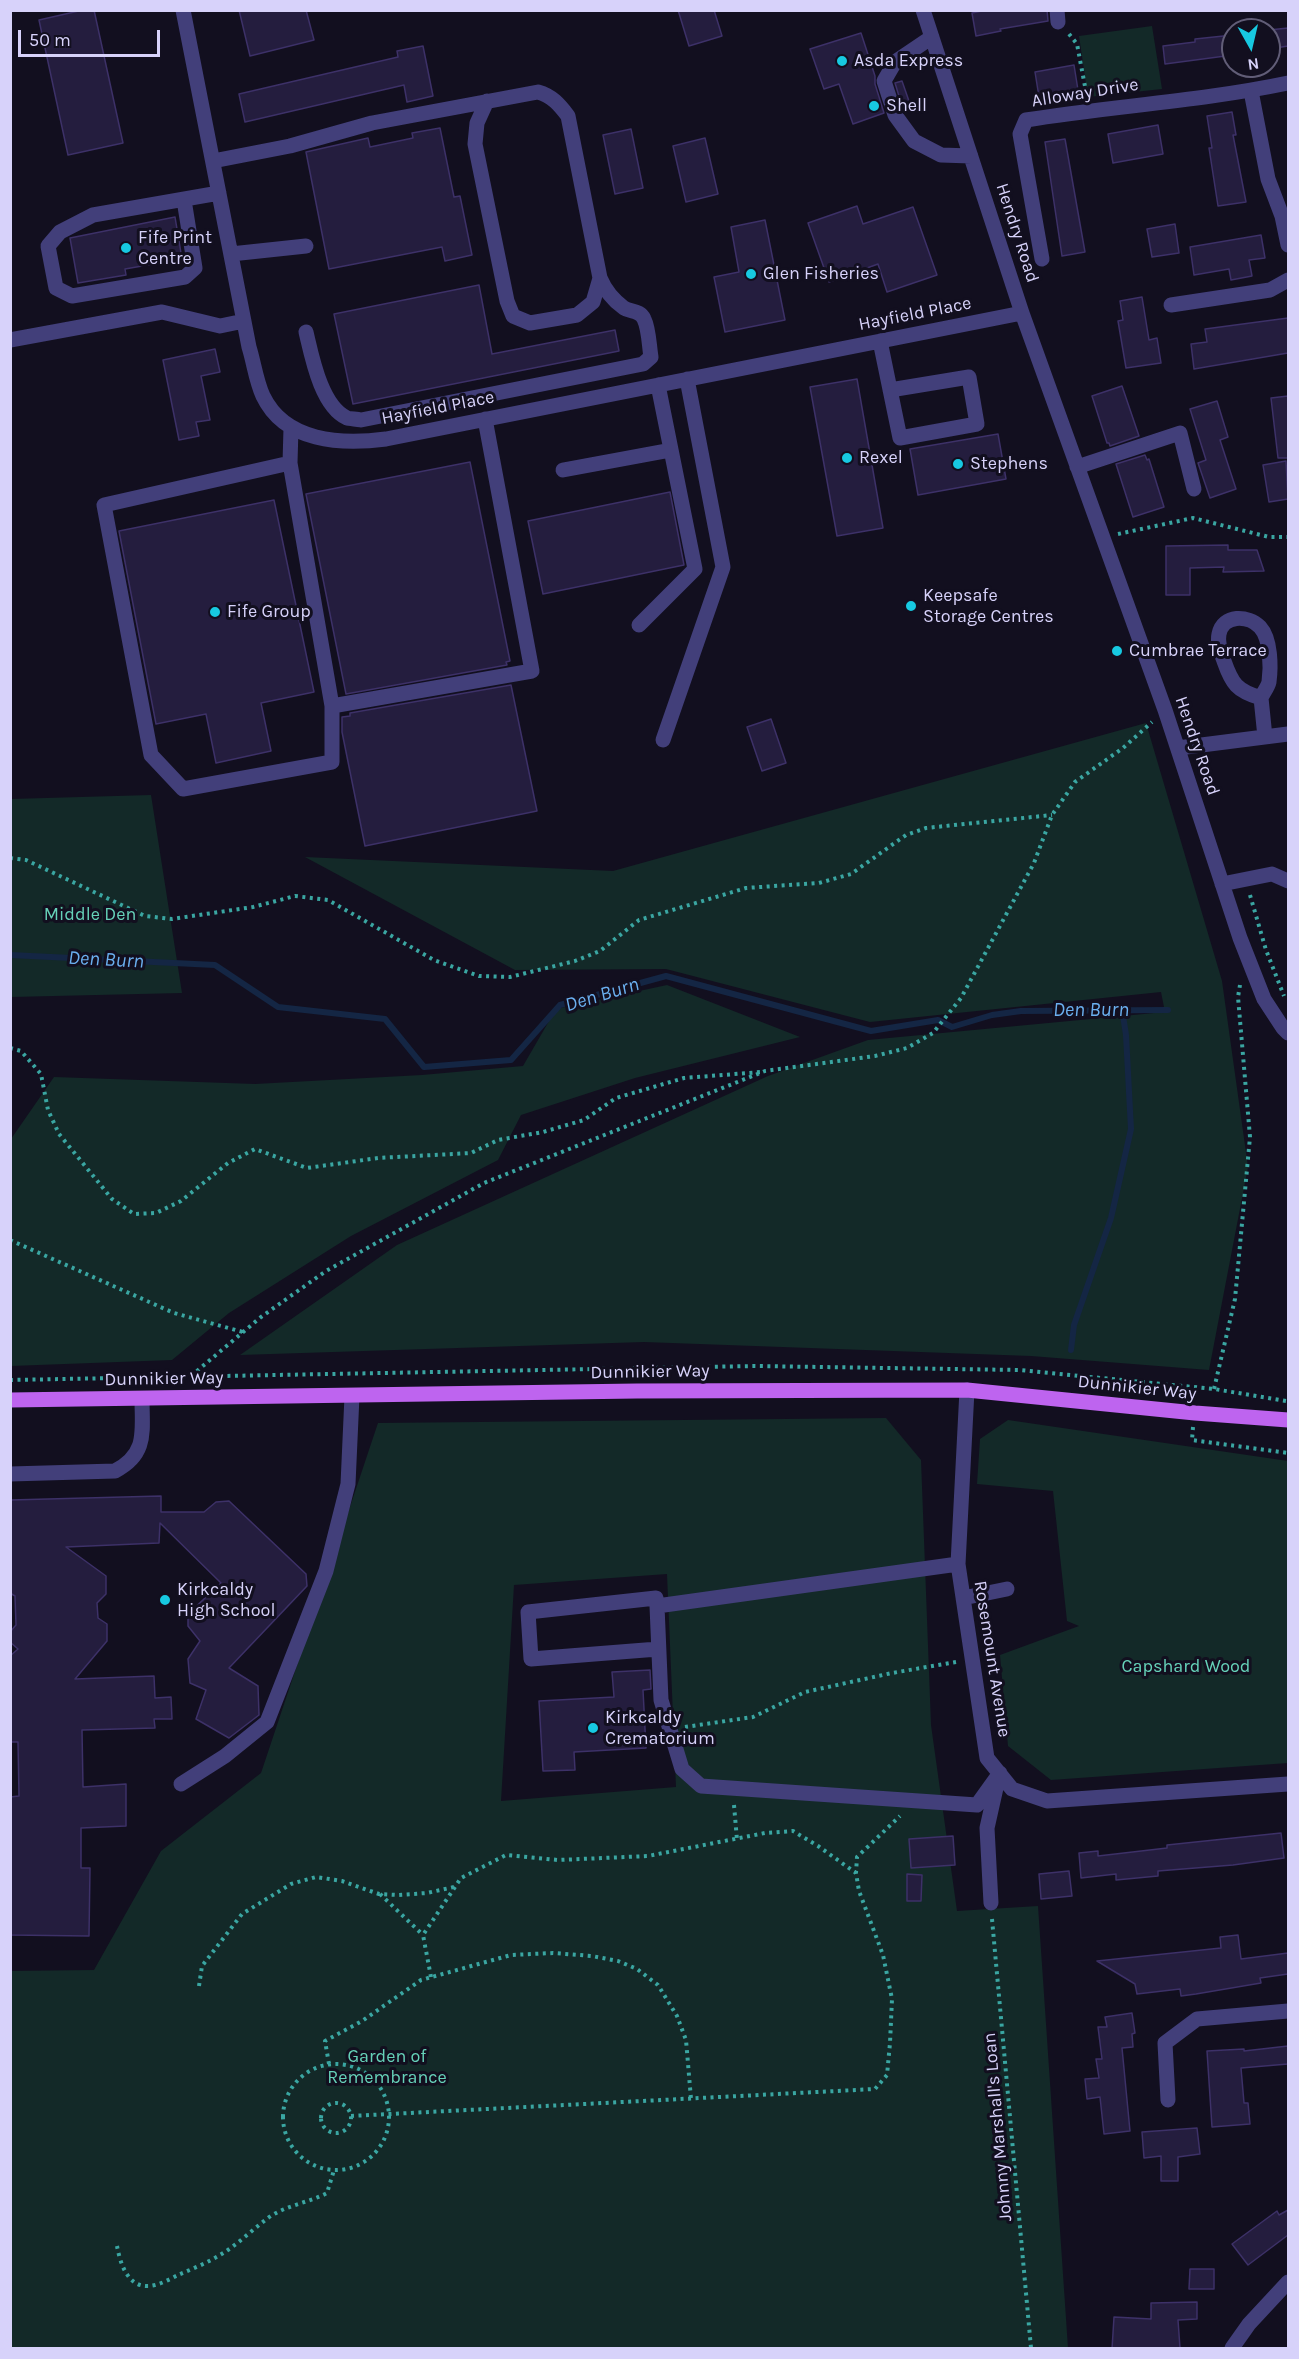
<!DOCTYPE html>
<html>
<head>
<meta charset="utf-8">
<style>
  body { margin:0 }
  #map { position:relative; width:1299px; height:2359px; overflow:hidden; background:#120f1f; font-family:Karla,sans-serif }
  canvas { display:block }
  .frame { position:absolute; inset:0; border:12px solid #d7d2fa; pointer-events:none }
  .north { position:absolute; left:1221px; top:18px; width:60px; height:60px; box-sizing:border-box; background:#120f1f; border:2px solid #615d77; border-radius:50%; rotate:172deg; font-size:16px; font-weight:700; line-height:24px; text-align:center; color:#d7d2fa }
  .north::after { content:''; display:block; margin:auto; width:21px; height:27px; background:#17c9e1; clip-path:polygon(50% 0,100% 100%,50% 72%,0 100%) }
  .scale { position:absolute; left:18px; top:30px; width:142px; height:27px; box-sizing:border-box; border:3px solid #d7d2fa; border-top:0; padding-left:8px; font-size:18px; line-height:21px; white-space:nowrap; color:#d7d2fa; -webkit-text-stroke:4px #120f1f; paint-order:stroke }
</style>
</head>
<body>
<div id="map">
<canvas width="1299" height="2359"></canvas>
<div class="frame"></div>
<div class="north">N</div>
<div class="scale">50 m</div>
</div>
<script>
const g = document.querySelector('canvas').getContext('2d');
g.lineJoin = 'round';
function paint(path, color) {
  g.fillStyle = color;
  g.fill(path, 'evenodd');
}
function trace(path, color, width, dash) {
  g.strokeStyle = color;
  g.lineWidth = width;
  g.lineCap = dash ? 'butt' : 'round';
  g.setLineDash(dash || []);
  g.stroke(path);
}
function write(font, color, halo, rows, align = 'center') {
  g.font = font + ' Karla,sans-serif';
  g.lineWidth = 6;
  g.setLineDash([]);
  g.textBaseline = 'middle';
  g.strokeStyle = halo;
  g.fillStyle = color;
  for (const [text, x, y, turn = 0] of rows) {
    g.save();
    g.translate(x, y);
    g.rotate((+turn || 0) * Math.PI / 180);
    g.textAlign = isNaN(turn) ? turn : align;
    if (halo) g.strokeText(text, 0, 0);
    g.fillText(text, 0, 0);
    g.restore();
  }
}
paint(new Path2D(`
  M1152 26 1162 89 1088 97 1079 36Z
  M1146 723 1222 981 1248 1167 1209 1370 1031 1356 644 1342 240 1355 397 1245 768 1076 868 1040 1165 1012 1161 992 870 1022 666 969 515 970 305 857 613 871Z
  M151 795 182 993 11 997V799Z
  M667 985 800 1037 635 1078 521 1115 498 1160 351 1236 229 1313 172 1360 11 1366V1139L54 1077 255 1084 422 1075 523 1066 556 1009Z
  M886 1418 921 1460 931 1725 957 1911 1038 1906 1068 2348H11L10 1971 94 1970 161 1851 261 1773 378 1423ZM667 1574 676 1787 501 1801 514 1585Z
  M1008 1420 1288 1461V1763L1051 1780 1008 1746 1000 1655 1079 1626 1067 1621 1053 1491 977 1484 980 1439Z`), '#132928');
trace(new Path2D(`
  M10 955 215 965 278 1007 385 1019 424 1067 511 1060 560 1005 666 976 871 1031 938 1020 952 1027 992 1015 1021 1011 1168 1010
  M1071 1350 1074 1325 1111 1218 1131 1129 1126 1035 1122 1009`), '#142644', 6);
const building = new Path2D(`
  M83 10H94L123 143 68 155 39 20Z
  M239 10H306L314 40 250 56Z
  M678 10H714L722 36 689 46Z
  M987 10H1047L1048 21 1000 29 1001 31 976 36 972 13Z
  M1288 28V46L1269 49V30Z
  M861 33 875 76V84L884 113 853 124 839 84 824 89 810 49Z
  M1233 35V55L1165 64 1163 46 1195 42V39Z
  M423 46 433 96 407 102 404 85 245 122 239 94 398 57 397 51Z
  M1074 65 1078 90 1039 97 1035 72Z
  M902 81 910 104 902 106 895 83Z
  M1232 112 1236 135H1233L1246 202 1218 206 1209 148H1212L1207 116Z
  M1158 125 1163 154 1113 163 1108 134Z
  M440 128 454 197 460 196 472 255 445 261 442 247 329 269 306 152 368 138 370 147 413 138 412 133Z
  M631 129 643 188 615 194 603 135Z
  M705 138 718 194 686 202 673 146Z
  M1065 139 1085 252 1062 256 1045 142Z
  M857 206 863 224 913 207 937 275 887 292 878 264 829 282 808 223Z
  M175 217 182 259 125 269 126 275 78 283 70 238Z
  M765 220 785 320 725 332 714 277 739 272 731 227Z
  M1175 224 1179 253 1152 257 1147 229Z
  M1261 235 1265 258 1249 260 1252 276 1231 280 1229 269 1194 275 1190 247Z
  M479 285 492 354 615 330 619 351 353 404 334 314Z
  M1142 297 1149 340 1157 338 1161 363 1126 368 1118 321 1123 320 1120 301Z
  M1288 318V353L1194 369 1191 344 1207 342 1205 329Z
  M215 349 220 372 201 376 210 420 196 422 199 436 179 440 163 360Z
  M857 379 883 528 837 536 810 387Z
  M1122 386 1139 436 1110 446 1109 443H1107L1092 396Z
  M1288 396V458H1278L1271 398Z
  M1217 401 1228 437 1220 440 1236 489 1210 498 1198 463 1206 460 1190 409Z
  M998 434 1006 479 918 495 910 449Z
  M1145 455 1147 460 1149 459 1164 507 1133 517 1116 464Z
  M1286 461 1288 499 1269 502 1263 465Z
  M470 462 510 661 506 662 507 665 346 694 306 494Z
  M670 492 684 565 543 594 528 521Z
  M274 500 314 692 261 703 271 751 216 763 206 714 156 724 119 531Z
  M1228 545V550H1257L1264 571 1223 572 1224 567 1190 568V595H1166V546Z
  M511 685 537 811 365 846 342 732V717L350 716V713Z
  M771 719 786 763 762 771 747 727Z
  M161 1496V1512H204L216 1502 229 1501 306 1574 307 1586 229 1668 258 1686 259 1715 229 1738 196 1719 206 1690 190 1683 188 1659 200 1641 188 1626V1614L221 1583 160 1523 159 1543 66 1547 106 1576V1594L97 1603 98 1618 107 1624V1641L75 1679 154 1676 155 1698 171 1697 172 1719H154L155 1728 82 1730 83 1787 126 1784V1826L81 1828V1868H90L89 1936 10 1935V1797L19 1796 18 1742H10V1656L18 1649 10 1642V1632L16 1625 15 1596 10 1593V1500Z
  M650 1670 651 1689 643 1690 646 1748 574 1752 575 1770 543 1771 539 1701 614 1697 612 1672Z
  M1281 1833 1284 1858 1233 1865 1158 1871V1876L1116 1880V1874L1081 1878 1079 1853 1098 1851V1856L1167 1848V1845Z
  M953 1836 955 1865 911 1868 909 1839Z
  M1069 1871 1072 1896 1041 1899 1039 1874Z
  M907 1874 922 1875 921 1901H907Z
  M1238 1935 1241 1959 1288 1953V1974L1260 1978 1261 1983 1196 1994 1181 1996 1180 1989 1137 1994 1135 1984 1097 1961 1221 1948 1220 1937Z
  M1132 2013 1135 2033 1132 2034 1133 2047 1122 2048 1130 2131 1104 2134 1100 2097 1087 2099 1085 2079 1099 2078 1096 2059H1102L1098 2027H1107L1105 2017Z
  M1288 2046V2064L1241 2068 1244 2103H1248L1250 2124 1212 2127 1207 2051 1244 2049V2051Z
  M1197 2128 1200 2154 1178 2157V2181H1161V2156L1144 2158 1142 2132Z
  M1288 2210V2235L1248 2265 1232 2244 1277 2211 1279 2215Z
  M1190 2269H1214V2289H1189Z
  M1197 2302V2319L1178 2320 1180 2348 1112 2349 1114 2317 1151 2319V2303Z`);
paint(building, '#241d3e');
trace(building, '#3d3168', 1.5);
trace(new Path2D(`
  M1069 34 1077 44 1087 97
  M1118 534 1193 518 1269 537H1288
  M10 858 26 860 145 916 172 919 253 907 295 896 328 900 434 960 479 976 510 977 575 961 600 951 639 920 746 888 819 883 851 874 906 835 926 828 1052 815
  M1250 895 1266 950 1284 996
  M10 1048 21 1051 41 1074 48 1110 59 1134 112 1199 134 1214 156 1213 181 1201 228 1163 255 1149 307 1168 378 1158 471 1153 498 1140 543 1132 584 1120 616 1098 684 1078 761 1072
  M10 1240 174 1313 243 1332
  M191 1376 261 1317 326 1271 484 1183 765 1071 875 1056 907 1048 933 1033 961 998 1034 863 1052 815 1075 782 1123 748 1152 722
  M10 1380 755 1366 1019 1370 1214 1389 1286 1401
  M1214 1389 1235 1299 1250 1137 1238 997 1240 985
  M1193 1427 1192 1440 1288 1453
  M685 1727 753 1717 805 1692 892 1673 956 1662
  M734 1805 737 1840
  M380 1894 423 1935
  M992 1919 1031 2348
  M431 1977 423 1935 461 1878 506 1855 558 1860 648 1856 765 1833 793 1831 818 1846 856 1873
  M199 1986 202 1966 242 1914 291 1884 316 1877 342 1881 379 1894 398 1895 427 1893 454 1887
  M283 2117a53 53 0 1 1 106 0a53 53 0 1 1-106 0Z
  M329 2064 325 2041 362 2021 421 1980 511 1955 553 1953 592 1956 618 1961 637 1969 658 1985 677 2016 686 2040 691 2099
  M321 2118a15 15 0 1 1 30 0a15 15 0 1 1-30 0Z
  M351 2116 875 2089 887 2075 890 2043 892 1999 883 1955 859 1891 856 1873 857 1857 900 1816
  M117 2246C120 2262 127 2287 148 2286 158 2286 170 2279 178 2275 192 2269 207 2263 220 2255 237 2245 252 2230 268 2218 286 2205 308 2203 327 2193L334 2170`), '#3aa6a2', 4, [3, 4.5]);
trace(new Path2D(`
  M183 10 249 347C254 363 256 381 263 396 285 442 341 445 386 439L1022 313
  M923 10 1022 313 1165 710 1240 938 1264 999 1283 1028 1288 1033
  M1057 10 1058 22
  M932 37 895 62 884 81 895 115 914 141 941 155 971 156
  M1251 91 1268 179 1282 216 1288 245
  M487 101 477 123 475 144 507 301 513 316 530 323 577 315 593 302 600 278
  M213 161 290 146 372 123 538 92C552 96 559 104 568 116L600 278C605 290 613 300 624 308 630 312 640 310 644 319 649 329 649 345 651 357L643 364 361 420C356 419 350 419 347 418 321 406 312 357 306 332
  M184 200 195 268 185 277 72 296 56 288 48 246 60 232 93 215 219 193
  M231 254 306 246
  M1042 259 1020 134 1026 120C1113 106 1202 101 1288 83
  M1171 305 1270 290 1288 280
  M10 340 162 312 220 326 244 321
  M880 341 900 438 977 424 969 377 890 390
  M290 463 104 505 151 755 183 789 332 762V706L290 463 291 428
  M1077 467 1180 433 1194 489
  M563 470 671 450
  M639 625 695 569 658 385
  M1261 698C1263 693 1268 687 1269 682 1271 667 1271 639 1260 627 1248 615 1223 614 1219 634 1217 643 1221 653 1224 661 1232 684 1237 691 1261 698L1265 737
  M332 706 532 671 485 419
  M663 740 723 567 687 379
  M1178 748 1288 734
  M1222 884 1272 874 1288 881
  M967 1390 958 1564 987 1758 1012 1789 1047 1801 1288 1784
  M10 1474 115 1471C148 1454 142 1431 142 1399
  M963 1598 1007 1589
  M657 1606 958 1564
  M658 1649 531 1659 528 1612 656 1598 657 1606 661 1700 682 1769 701 1786 977 1805 1000 1773
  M181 1784 225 1756 267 1722 326 1571 348 1484 352 1396
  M991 1903 987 1828 998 1779
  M1168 2100 1165 2043 1197 2019 1288 2011
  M1232 2348 1249 2324 1288 2282`), '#423f7a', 15);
trace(new Path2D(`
  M10 1400 637 1391 967 1390 1195 1413 1288 1420`), '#be64ef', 15);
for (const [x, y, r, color] of [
  [842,61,6,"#17c9e1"],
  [874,106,6,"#17c9e1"],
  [126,248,6,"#17c9e1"],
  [751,274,6,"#17c9e1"],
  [847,458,6,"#17c9e1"],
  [958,464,6,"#17c9e1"],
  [911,606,6,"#17c9e1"],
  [215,612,6,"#17c9e1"],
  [1117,651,6,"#17c9e1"],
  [165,1600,6,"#17c9e1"],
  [593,1728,6,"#17c9e1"]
]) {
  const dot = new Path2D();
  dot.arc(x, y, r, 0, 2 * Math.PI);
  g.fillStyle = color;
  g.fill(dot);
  trace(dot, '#120f1f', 2);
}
write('18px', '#d7d2fa', '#120f1f', [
  ["Asda Express",854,61],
  ["Shell",886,106],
  ["Fife Print",138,238],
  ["Centre",138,259],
  ["Glen Fisheries",763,274],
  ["Rexel",859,458],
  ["Stephens",970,464],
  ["Keepsafe",923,596],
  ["Storage Centres",923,617],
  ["Fife Group",227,612],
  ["Cumbrae Terrace",1129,651],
  ["Kirkcaldy",177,1590],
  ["High School",177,1611],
  ["Kirkcaldy",605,1718],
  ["Crematorium",605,1739]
], 'left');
write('18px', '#d7d2fa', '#120f1f', [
  ["Alloway Drive",1085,93,-9],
  ["Hendry Road",1017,233,72],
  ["Hayfield Place",915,314,-11],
  ["Hayfield Place",438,408,-11],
  ["Hendry Road",1197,746,71],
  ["Dunnikier Way",650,1372,-1],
  ["Dunnikier Way",164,1379,-1],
  ["Dunnikier Way",1137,1388,6],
  ["Rosemount Avenue",992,1659,81],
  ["Johnny Marshall's Loan",998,2127,-95]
]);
write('18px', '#66d2b9', '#120f1f', [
  ["Middle Den",90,915],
  ["Capshard Wood",1186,1667],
  ["Garden of",387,2057],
  ["Remembrance",387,2078]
]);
write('italic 20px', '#6bb0f0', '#120f1f', [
  ["Den Burn",106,960,3],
  ["Den Burn",602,995,-17],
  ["Den Burn",1091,1010]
]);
</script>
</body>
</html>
